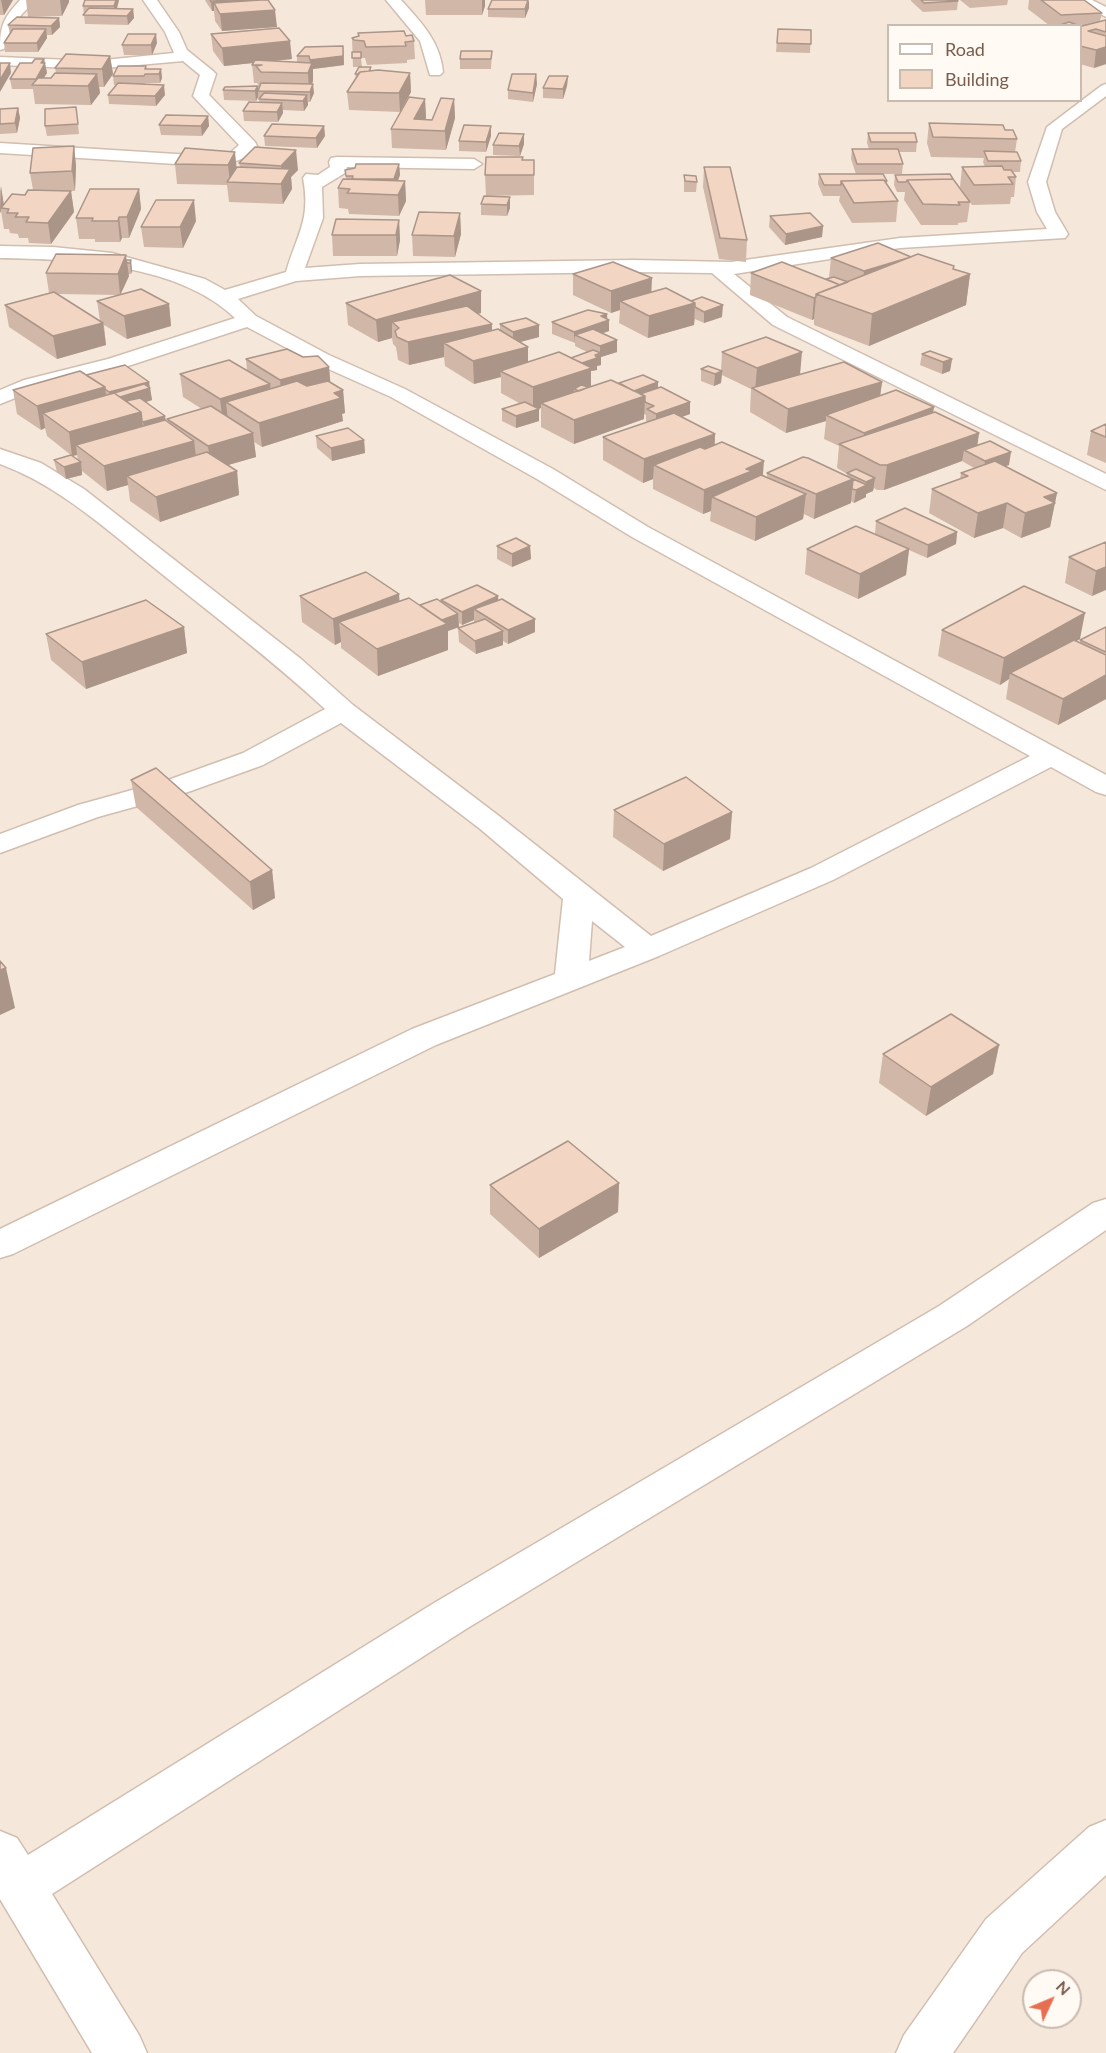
<!DOCTYPE html>
<html>
<head>
<meta charset="utf-8">
<style>
  body { margin:0 }
  #map { position:relative; width:1106px; height:2053px; overflow:hidden; background:#fdf6ec; font-family:Lato,sans-serif }
  canvas { display:block }
  .legend { position:absolute; left:887px; top:24px; width:195px; height:78px; box-sizing:border-box; background:#fffaf3; border:2px solid #cabbb1; margin:0; padding:8px 10px; list-style:none; font-size:18px; color:#7a5c4d }
  .legend li { display:flex; align-items:center; gap:12px; height:30px }
  .legend b { width:30px; border:2px solid #cabbb1 }
  .north { position:absolute; left:1022px; top:1969px; width:60px; height:60px; box-sizing:border-box; background:#fffaf3; border:2px solid #cabbb1; border-radius:50%; rotate:46deg; font-size:16px; font-weight:700; line-height:24px; text-align:center; color:#7a5c4d }
  .north::after { content:''; display:block; margin:auto; width:21px; height:27px; background:#e76f51; clip-path:polygon(50% 0,100% 100%,50% 72%,0 100%) }
</style>
</head>
<body>
<div id="map">
<canvas width="1106" height="2053"></canvas>
<ul class="legend">
<li><b style="height:8px;background:#fff"></b>Road</li>
<li><b style="height:16px;background:#f3d5c3"></b>Building</li>
</ul>
<div class="north">N</div>
</div>
<script>
const g = document.querySelector('canvas').getContext('2d');
g.lineJoin = 'round';
function paint(path, color) {
  g.fillStyle = color;
  g.fill(path, 'evenodd');
}
function trace(path, color, width, dash) {
  g.strokeStyle = color;
  g.lineWidth = width;
  g.lineCap = dash ? 'butt' : 'round';
  g.setLineDash(dash || []);
  g.stroke(path);
}
paint(new Path2D(`
  M0 0H1106V2053H0ZM888 26H1080V100H888ZM1034 1981H1070V2017H1034Z`), '#f5e8da');
const minor = new Path2D(`
  M20 0H35C30 7 23 12 18 19 11 32 20 45 0 50 0 25 3 19 20 0Z
  M143 0H157L179 32 187 50 213 71 216 74 209 95 255 142 257 146C245 163 227 163 208 166L0 153V143L208 156 230 153 239 145 193 96 200 75 183 61 94 69 0 65V57L94 61 174 53 165 32Z
  M386 0H401C421 22 440 41 443 72L440 75H430L420 41Z
  M1075 0H1092L1106 7V17Z
  M1106 84V96L1062 129 1046 182 1055 212 1068 234 1065 238 900 248 734 274 787 317 1106 474V490L773 325 712 273 634 272 360 276 296 281 238 299 256 316 329 355 405 389 553 469 648 527 1106 775V795L1096 792 1051 767 833 880 659 956 436 1045 13 1254 0 1258V1229L412 1029 555 974 563 899 479 828 341 723 263 765 188 792 98 817 0 853V834L78 805 168 780 243 753 325 709C272 660 214 616 157 570 108 531 60 486 0 464V449L41 463 84 489 301 659 353 705 499 816 651 936 811 868 1030 756 632 537 537 479 391 397 315 363 247 327 122 368 38 389 0 404V390L24 380 108 359 235 318C179 264 74 259 0 258V246L53 247 112 253 205 279 225 290 286 272C297 234 311 220 303 178L306 174 318 175 330 167 329 162 331 158 337 157 474 159 482 164 474 169 347 167 345 173 322 187 323 218 305 268 360 264 634 260 731 262 900 238 1047 229 1037 212 1028 182 1047 127 1101 86ZM592 921 625 947 589 961Z
  M1106 1199V1230L967 1326 466 1629 52 1894 139 2035 147 2053H92L0 1899V1831L17 1838 28 1855 434 1603 939 1306 1093 1203Z
  M1106 1820V1875L1022 1953 953 2053H896L904 2035 986 1919 1089 1827Z`);
trace(minor, '#d1beb0', 3);
paint(minor, '#fff');
paint(new Path2D(`
  M0 0H13L4 15H0Z
  M26 0H69V2L62 16 28 17Z
  M85 0H119L117 9H133L134 18 128 25 85 24 83 6Z
  M205 0H268L277 27 222 31 215 21 214 11H212L206 2Z
  M425 0H485V6L482 15H426Z
  M911 0H956L958 1 957 10 923 12 911 1Z
  M960 0H1008L1007 5 970 8Z
  M1029 0H1084L1102 13 1100 21 1106 20V64L1094 68 1080 64V26H1050L1028 9Z
  M529 8 525 18 488 17V9Z
  M59 18 60 27 52 35H47V38L38 52H5L4 43 10 34 8 25Z
  M778 29 811 30 810 53 776 52Z
  M358 33 406 36 414 41 415 59 407 60V63L367 65 365 58H361L362 67H371V71L410 73 411 92 400 112 349 110 347 92 356 78 355 74 358 67H353L352 38 359 36Z
  M211 34 292 59 274 61 297 62V56L344 55V65L313 69V81L312 84 314 93 310 102H308V105L304 111 283 110V113L278 122 244 121 243 111 260 103 258 97 256 101 224 100 223 90 258 86 259 89 260 87 257 83H254L252 65 253 63 224 66 213 51Z
  M157 43 152 55H124L122 45Z
  M492 51 491 69H460V59Z
  M110 56 113 74 104 87H99L100 93 91 105 35 104 33 89H12L10 79 32 63 44 59 47 73 44 78H51L56 73 55 68Z
  M146 66 147 69H161L162 78 160 83H146L145 84 165 95 156 106 109 104 108 95 116 85H114L113 76Z
  M536 74 537 84 533 102 508 99V90Z
  M568 76 567 86 563 99 543 98V88Z
  M425 99 426 118 425 119 432 120 454 99 455 118 446 150 392 148 391 129Z
  M76 107 79 134 47 136 45 126Z
  M18 108 20 118 17 133 0 134V109Z
  M208 116 209 126 202 136 161 135 159 125Z
  M929 123 1005 130 1017 139 1015 152 1021 161 1020 172H1013L1016 177 1014 197H1011L1010 204 972 205 960 187 962 167H985L983 162 984 158 931 157 927 143Z
  M324 126 325 136 317 148 265 146 264 136Z
  M868 133 917 142 916 152H899L903 164 902 174H884L887 181V184L898 201 896 222 852 223 839 201 840 196H823L818 184 819 174H856L851 159 852 149H869L867 143Z
  M524 134V144L520 156 493 155V145Z
  M491 136 486 152 459 151V141Z
  M74 146 76 166 75 191H71L74 212 51 244 29 243 28 238H19L18 234 10 233 9 229H4L1 211 0 213V186L4 205 33 190 30 173Z
  M255 147 298 170 291 177 292 189 283 204 229 202 227 185 177 184 175 164 185 148 236 168 240 167 239 163Z
  M523 160H534V195L486 196 485 175Z
  M399 164 400 175 398 181H405L406 201 399 216 349 214 348 209 339 208 338 188 346 179 345 170Z
  M704 167 747 240 746 262 719 259 703 187Z
  M684 175 697 182 696 192H684Z
  M895 175 970 202 967 222 958 223V225H921L904 200 905 192H897L894 185Z
  M139 189 141 209 129 238H122L120 242H95V239H79L76 218Z
  M510 197V208L507 216 481 215V204Z
  M460 213 461 234 455 257 413 256 412 235Z
  M770 216 823 226 822 237 785 245 769 227Z
  M399 220 400 240 397 256H333L332 235Z
  M196 221 183 248 144 247 141 227Z
  M911 257 970 274 966 305 869 346 814 325V319L812 320 750 295 751 273 826 279 829 278 831 258Z
  M126 260H131L132 271 131 274H128L129 276 121 294 169 304 171 326 127 339 104 325 106 345 57 359 9 327 5 305 49 293 46 273ZM58 294 118 295 97 301 100 321Z
  M573 274 651 292 722 317 704 323 695 319 694 325 648 338 619 323 620 310 611 313 573 295Z
  M481 291V313L477 314 492 324V331L500 330V324L539 325V337L520 342 528 362 571 358 587 352 575 346V343L552 334V322L607 314 609 331 603 333 617 352 601 357V365L597 366V370L591 371V386L619 383 658 382V388L690 402V414L682 417 715 434V444L767 477V473L847 476V474L837 468 839 446 824 439 826 421 786 433 750 412 751 389 722 375 721 383 714 386 701 381V369L721 371 722 352 800 375 882 382 880 396 933 412 979 433 977 445 1009 465 1005 466 1057 493 1050 527 1021 538 1003 528 974 538 929 513 932 489 960 479 961 473 974 468 962 461 884 490H877L874 488 873 491 866 494V497L854 503 851 501V503L814 519 804 514 803 519 755 541 710 521 711 511 703 514 653 489V479L643 483 603 460V437L648 422 646 421V415L644 414V419L574 444 541 427V408L538 409 539 421 516 428 502 421V409L519 403 501 393V377L474 384 445 366 444 357 409 365 398 360 396 347 393 344 392 338 378 342 348 325 346 303Z
  M922 354 952 359 950 371 942 374 920 365Z
  M303 357 329 367 330 382 343 390 345 413 342 414 343 421 262 447 254 442 256 457 228 465 237 471 239 495 160 522 130 501 128 485 107 491 82 471V475L66 479 57 472 54 460 78 461 77 455 72 456 47 436 45 428 41 430 17 414 13 390 150 388 152 400 146 402 168 422 167 419 202 409 183 397 180 374 247 371 246 359Z
  M1106 424V463L1087 455 1091 431Z
  M316 436 364 440 365 453 332 461 317 448Z
  M876 521 957 532 956 544 927 558 909 550 906 575 858 599 805 574 807 549 896 544 875 534Z
  M1106 542 1092 596 1065 583 1069 557Z
  M497 546H530L531 559 512 567 497 559Z
  M300 596 420 605 441 602V600L498 596V600L535 619V632L508 644 503 641V645L476 654 459 642 458 628 474 623V620L462 625 459 623V627L448 631V650L378 676 341 648V642L335 645 302 622Z
  M184 627 187 653 86 689 51 660 46 634Z
  M1106 627V699L1058 725 1006 699 1009 679 1000 685 938 656 942 630 1080 639 1076 641 1080 643V640Z
  M131 780 272 870 275 898 253 910 136 807Z
  M614 810 732 812 730 839 663 871 613 837Z
  M999 1045 993 1074 926 1116 879 1083 883 1054Z
  M619 1183 618 1212 539 1258 490 1214V1185Z`), '#d1b7a8');
paint(new Path2D(`
  M1 0H13L4 15Z
  M60 0H69V2L62 16Z
  M116 0H119L115 15 114 6Z
  M234 0H262L214 3V11H212L211 2Z
  M482 0H485V6L482 15Z
  M529 0V8L525 18V9Z
  M133 9 134 18 128 25 127 16Z
  M275 10 277 27 222 31 220 14Z
  M59 18 60 27 52 35 51 26Z
  M46 29 47 38 38 52 37 43Z
  M156 34 157 43 152 55 151 45Z
  M290 41 292 59 224 66 222 48Z
  M343 46 344 65 313 69V81L309 91 308 73 310 67V60Z
  M1106 47V64L1094 68 1096 50Z
  M110 56 113 74 104 87 102 69Z
  M44 59 47 73 39 85 36 79 41 63Z
  M10 63 11 73 0 92V80Z
  M161 69 162 78 160 83 159 74Z
  M410 73 411 92 400 112 399 93Z
  M97 74 100 93 91 105 88 86Z
  M536 74 537 84 533 102V93Z
  M568 76 567 86 563 99V89Z
  M313 84 314 93 310 102V92Z
  M164 85 165 95 156 106 155 96Z
  M258 86V97L256 101 255 91Z
  M307 95 308 105 304 111 303 101Z
  M425 99 426 118 419 130 414 119Z
  M454 99 455 118 446 150 445 131Z
  M282 103 283 113 278 122 277 112Z
  M18 108 20 118 17 133 15 123Z
  M208 116 209 126 202 136 201 126Z
  M324 126 325 136 317 148 316 138Z
  M491 126V136L486 152V142Z
  M524 134V144L520 156 519 146Z
  M74 146 76 166 75 191 72 171Z
  M296 150 298 170 291 177 292 189 283 204 281 184 282 182 281 166Z
  M235 152 237 172 230 182 228 165Z
  M399 164 400 175 394 190V179Z
  M405 181 406 201 399 216 398 195Z
  M1 186 4 206 1 208V211L0 213Z
  M139 189 141 209 129 238 127 217Z
  M71 191 74 212 51 244 48 223Z
  M510 197V208L507 216V205Z
  M194 200 196 221 183 248 180 227Z
  M460 213 461 234 455 257 454 236Z
  M119 217 122 238 120 242 118 221Z
  M399 220 400 240 397 256 396 235Z
  M823 226 822 237 785 245 786 234Z
  M126 255 129 276 120 295 118 274Z
  M911 257 862 290 864 271Z
  M131 260 132 271 131 274 130 263Z
  M954 266 952 282 970 274 966 305 869 346 872 314 953 269Z
  M652 278 651 300 620 301V310L611 313V291Z
  M481 291V313L399 336V328L392 322V338L378 342 376 320Z
  M816 297 814 319 812 320 814 298Z
  M695 303 694 325 648 338 649 316Z
  M169 304 171 326 127 339 124 316Z
  M723 305 722 317 704 323V312Z
  M607 314V321L609 320V331L586 339 575 335 574 343V332L601 316Z
  M103 323 106 345 57 359 53 336Z
  M492 324V347L444 343V357L409 365 408 342Z
  M539 325V337L513 344V332Z
  M617 340V352L601 357V365L597 366V370L591 371V391L583 392 574 389 573 397 541 403V408L533 410V387L572 366 600 354V346Z
  M528 347V369L500 371 501 377 474 384 473 361Z
  M802 352 800 375 755 391 757 368Z
  M952 359 950 371 942 374 943 362Z
  M329 367 331 390 282 404 280 380Z
  M722 371 721 383 714 386 715 374Z
  M149 382 152 400 125 409 110 396 109 392Z
  M658 382V394L645 398 644 419 574 444V420L625 394Z
  M882 382 879 405 826 415V421L786 433 788 409Z
  M270 384 272 407 226 402 228 421 223 422 220 399Z
  M105 387 108 410 43 413 45 428 41 430 37 406Z
  M343 390 345 413 342 414 343 421 262 447 259 423Z
  M690 402V414L656 426V414Z
  M934 407 931 430 862 457 864 433Z
  M539 409V421L516 428V416Z
  M141 412 144 436 76 445 77 455 72 456 69 432Z
  M165 416 167 428 145 434 143 422Z
  M253 433 256 457 211 470 208 446Z
  M979 433 976 456 964 450 962 461 884 490 887 465Z
  M715 434 714 458 654 465 653 479 643 483 644 459Z
  M364 440 365 453 332 461 331 448Z
  M194 441 197 464 127 476 128 485 107 491 104 466Z
  M1011 452 1009 465 984 473 985 461Z
  M764 461 762 486 712 497 711 511 703 514 704 490 746 469Z
  M81 462 82 475 66 479 64 467Z
  M237 471 239 495 160 522 156 497Z
  M875 478 873 491 866 494V497L854 503 856 490 865 486 866 482Z
  M853 479 851 503 814 519 816 494Z
  M1057 493 1050 527 1021 538 1025 513 1044 497Z
  M806 494 803 519 755 541 756 517Z
  M1007 503 1003 528 974 538 978 513Z
  M957 532 956 544 927 558 928 545Z
  M530 546 531 559 512 567V554Z
  M909 549 906 575 858 599 860 574Z
  M1106 567V590L1092 596 1096 571Z
  M399 594 401 620 339 622 341 642 335 645 333 619Z
  M498 596 499 609H474V620L462 625V612Z
  M1085 613 1080 639 1016 675 1010 673 1009 679 1000 685 1004 658Z
  M458 614 459 627 448 631V650L378 676 377 649 435 622Z
  M535 619V632L508 644V630Z
  M184 627 187 653 86 689 82 662Z
  M503 631V645L476 654 475 641Z
  M1106 675V699L1058 725 1063 699Z
  M732 812 730 839 663 871 664 844Z
  M272 870 275 898 253 910 250 882Z
  M6 968 15 1008 0 1015V970Z
  M999 1045 993 1074 926 1116 931 1087Z
  M619 1183 618 1212 539 1258V1229Z`), '#aa9588');
const building = new Path2D(`
  M85 0H116L114 6H83Z
  M210 0H234L211 2Z
  M261 0H268L275 10 220 14 214 3Z
  M492 0H528L525 9H488Z
  M921 0H956L958 1 924 3Z
  M1041 0H1084L1102 13 1061 15Z
  M89 8 133 9 127 16 83 15Z
  M17 17 59 18 51 26 8 25Z
  M1106 20V32L1096 29 1088 31 1106 36V47L1096 50 1080 46V26H1082Z
  M1069 22 1080 26H1057Z
  M279 28 290 41 222 48 211 34Z
  M13 29H46L37 43H4Z
  M778 29 811 30V44L777 43Z
  M404 31 406 36 412 35 414 41 405 42 406 46 366 47 364 41 354 40 352 38 359 36 358 33Z
  M128 34H156L151 45H122Z
  M343 46V56L310 60 309 56H297L305 47Z
  M461 51H492L491 59H460Z
  M352 52H361V58H352Z
  M66 54 110 56 102 69 55 68Z
  M35 59H44L41 63H45L36 79H10L20 63H32Z
  M255 60 312 63 308 73 261 72 256 66 262 65H252Z
  M0 63H10L0 80Z
  M118 66H146L145 69H161L159 74H145L144 76H113Z
  M359 67H371L369 71 360 72 358 74H355Z
  M378 70 410 73 399 93 347 92 360 72Z
  M55 73 97 74 88 86 32 85 38 78H51Z
  M512 74H536L533 93 508 90Z
  M549 76H568L563 89 543 88Z
  M118 83 164 85 155 96 108 95Z
  M261 83 313 84 310 92 258 91Z
  M258 86 255 91 223 90 225 87Z
  M264 93 307 95 303 101 259 99Z
  M409 97 425 99 414 119 432 120 441 98 454 99 445 131 391 129Z
  M249 102 282 103 277 112 243 111Z
  M76 107 78 124 45 126V109Z
  M18 108 15 123 0 124V109Z
  M166 115 208 116 201 126 159 125Z
  M929 123 1003 125 1005 130H1013L1017 139 933 137Z
  M272 124 324 126 316 138 264 136Z
  M464 125 491 126 486 142 459 141Z
  M499 133 524 134 519 146 493 145Z
  M868 133H915L917 142H871Z
  M74 146 72 171 30 173 33 148Z
  M255 147 296 150 281 166 239 163Z
  M185 148 235 152 228 165 175 164Z
  M852 149H898L903 164H857Z
  M984 151 1017 152 1021 161H988Z
  M486 157H523L522 160H534V175H485Z
  M356 164H399L394 179H352L353 176H346L345 170 355 168Z
  M1002 166 1004 170H1011L1016 177H1008L1013 184 974 185 962 167Z
  M237 167 290 169 281 184 227 182Z
  M704 167H730L747 240 720 238Z
  M819 174H883L887 181H885L884 180 841 181V185H824Z
  M950 174 953 179 907 180 906 182H898L895 175Z
  M684 175 696 176 697 182 685 181Z
  M343 179 405 181 398 195 347 193 350 189 338 188Z
  M953 179 970 202H958L960 205 923 204 907 180Z
  M884 180 898 201 854 203 841 181Z
  M90 189H139L127 217H119L118 221H92L93 218H76Z
  M28 190 71 191 48 223 26 222 29 217H15L18 213H7L9 209 1 208 12 194 25 195Z
  M484 196 510 197 507 205 481 204Z
  M156 200H194L180 227H141Z
  M419 212 460 213 454 236 412 235Z
  M810 213 823 226 786 234 770 216Z
  M336 219 399 220 396 235H332Z
  M878 243 911 257 864 271 831 258Z
  M56 254 126 255 118 274 46 273Z
  M918 254 954 266 953 269 970 274 872 314 816 294Z
  M126 260H131L130 263H127Z
  M613 262 652 278 611 291 573 274Z
  M782 262 840 285 816 294V297L814 298 751 273Z
  M450 275 481 291 376 320 346 303Z
  M834 277 848 282 840 285 826 279Z
  M666 288 695 303 649 316 620 301Z
  M141 289 169 304 124 316 97 301Z
  M54 292 103 323 53 336 5 305Z
  M702 297 723 305 704 312 695 307V303L691 301Z
  M467 306 492 324 408 342 397 337 395 331 399 328 392 322Z
  M588 310 607 314 601 316 609 320 574 332 552 322Z
  M526 318 539 325 513 332 500 324Z
  M498 329 528 347 473 361 444 343Z
  M593 329 617 340 600 346 575 335Z
  M766 337 802 352 757 368 722 352Z
  M287 349 303 357 318 356 329 367 280 380 246 359Z
  M593 350 601 353 595 355 597 358 582 363 571 358Z
  M930 351 952 359 943 362 922 354Z
  M559 352 592 368 533 387 500 371Z
  M229 360 270 384 220 399 180 374Z
  M844 362 882 382 788 409 752 388Z
  M125 365 149 382 109 392 105 389V387L86 375Z
  M708 366 722 371 715 374 701 369Z
  M80 371 105 387 37 406 13 390Z
  M643 375 658 382 634 391 619 383Z
  M611 380 645 396 574 420 541 403Z
  M297 381 307 386 328 381 343 390 334 393 341 398 259 423 226 402Z
  M144 384 150 388 120 397 114 393 111 394Z
  M581 385 589 387 579 391 574 389Z
  M661 387 690 402 656 414 647 409 654 406 645 402V396L640 394Z
  M896 390 934 407 864 433 826 415Z
  M114 393 141 412 69 432 43 413Z
  M140 398 165 416 143 422 142 421 141 412 126 401Z
  M525 402 539 409 516 416 502 409Z
  M211 406 253 433 208 446 167 419Z
  M935 412 979 433 887 465H880L839 444Z
  M674 413 715 434 644 459 603 437Z
  M165 420 194 441 104 466 76 445Z
  M1106 424V437L1091 431Z
  M348 428 364 440 331 448 316 436Z
  M990 441 1011 452 985 461 964 450Z
  M722 442 764 461 746 469 752 471 704 490 654 465 700 447 705 449Z
  M207 452 237 471 156 497 127 476Z
  M71 455 81 462 64 467 54 460Z
  M803 457 808 458 853 479 816 494 767 473Z
  M995 461 1057 493 1044 497 1055 503 1025 513 1007 503 978 513 932 489 968 476 961 473Z
  M856 469 875 478 866 482 847 473Z
  M761 475 806 494 756 517 712 497Z
  M853 479 867 485 856 490 852 489Z
  M905 508 957 532 928 545 876 521Z
  M856 526 909 549 860 574 807 549Z
  M516 538 530 546 512 554 497 546Z
  M1106 542V567L1096 571 1069 557Z
  M366 572 399 594 333 619 300 596Z
  M477 585 498 596 462 612 441 600Z
  M1024 586 1085 613 1004 658 942 630Z
  M409 598 447 624 377 649 339 622Z
  M437 599 458 614 442 620 420 605Z
  M502 599 535 619 508 630 474 609Z
  M146 600 184 627 82 662 46 634Z
  M485 619 503 631 475 641 458 628Z
  M1106 627V652L1080 640Z
  M1074 640 1106 655V675L1063 699 1010 673Z
  M156 768 272 870 250 882 131 780Z
  M686 777 732 812 664 844 614 810Z
  M0 961 6 968 0 970Z
  M951 1014 999 1045 931 1087 883 1054Z
  M568 1141 619 1183 539 1229 490 1185Z`);
paint(building, '#f3d5c3');
trace(building, '#aa9588', 1.5);
</script>
</body>
</html>
